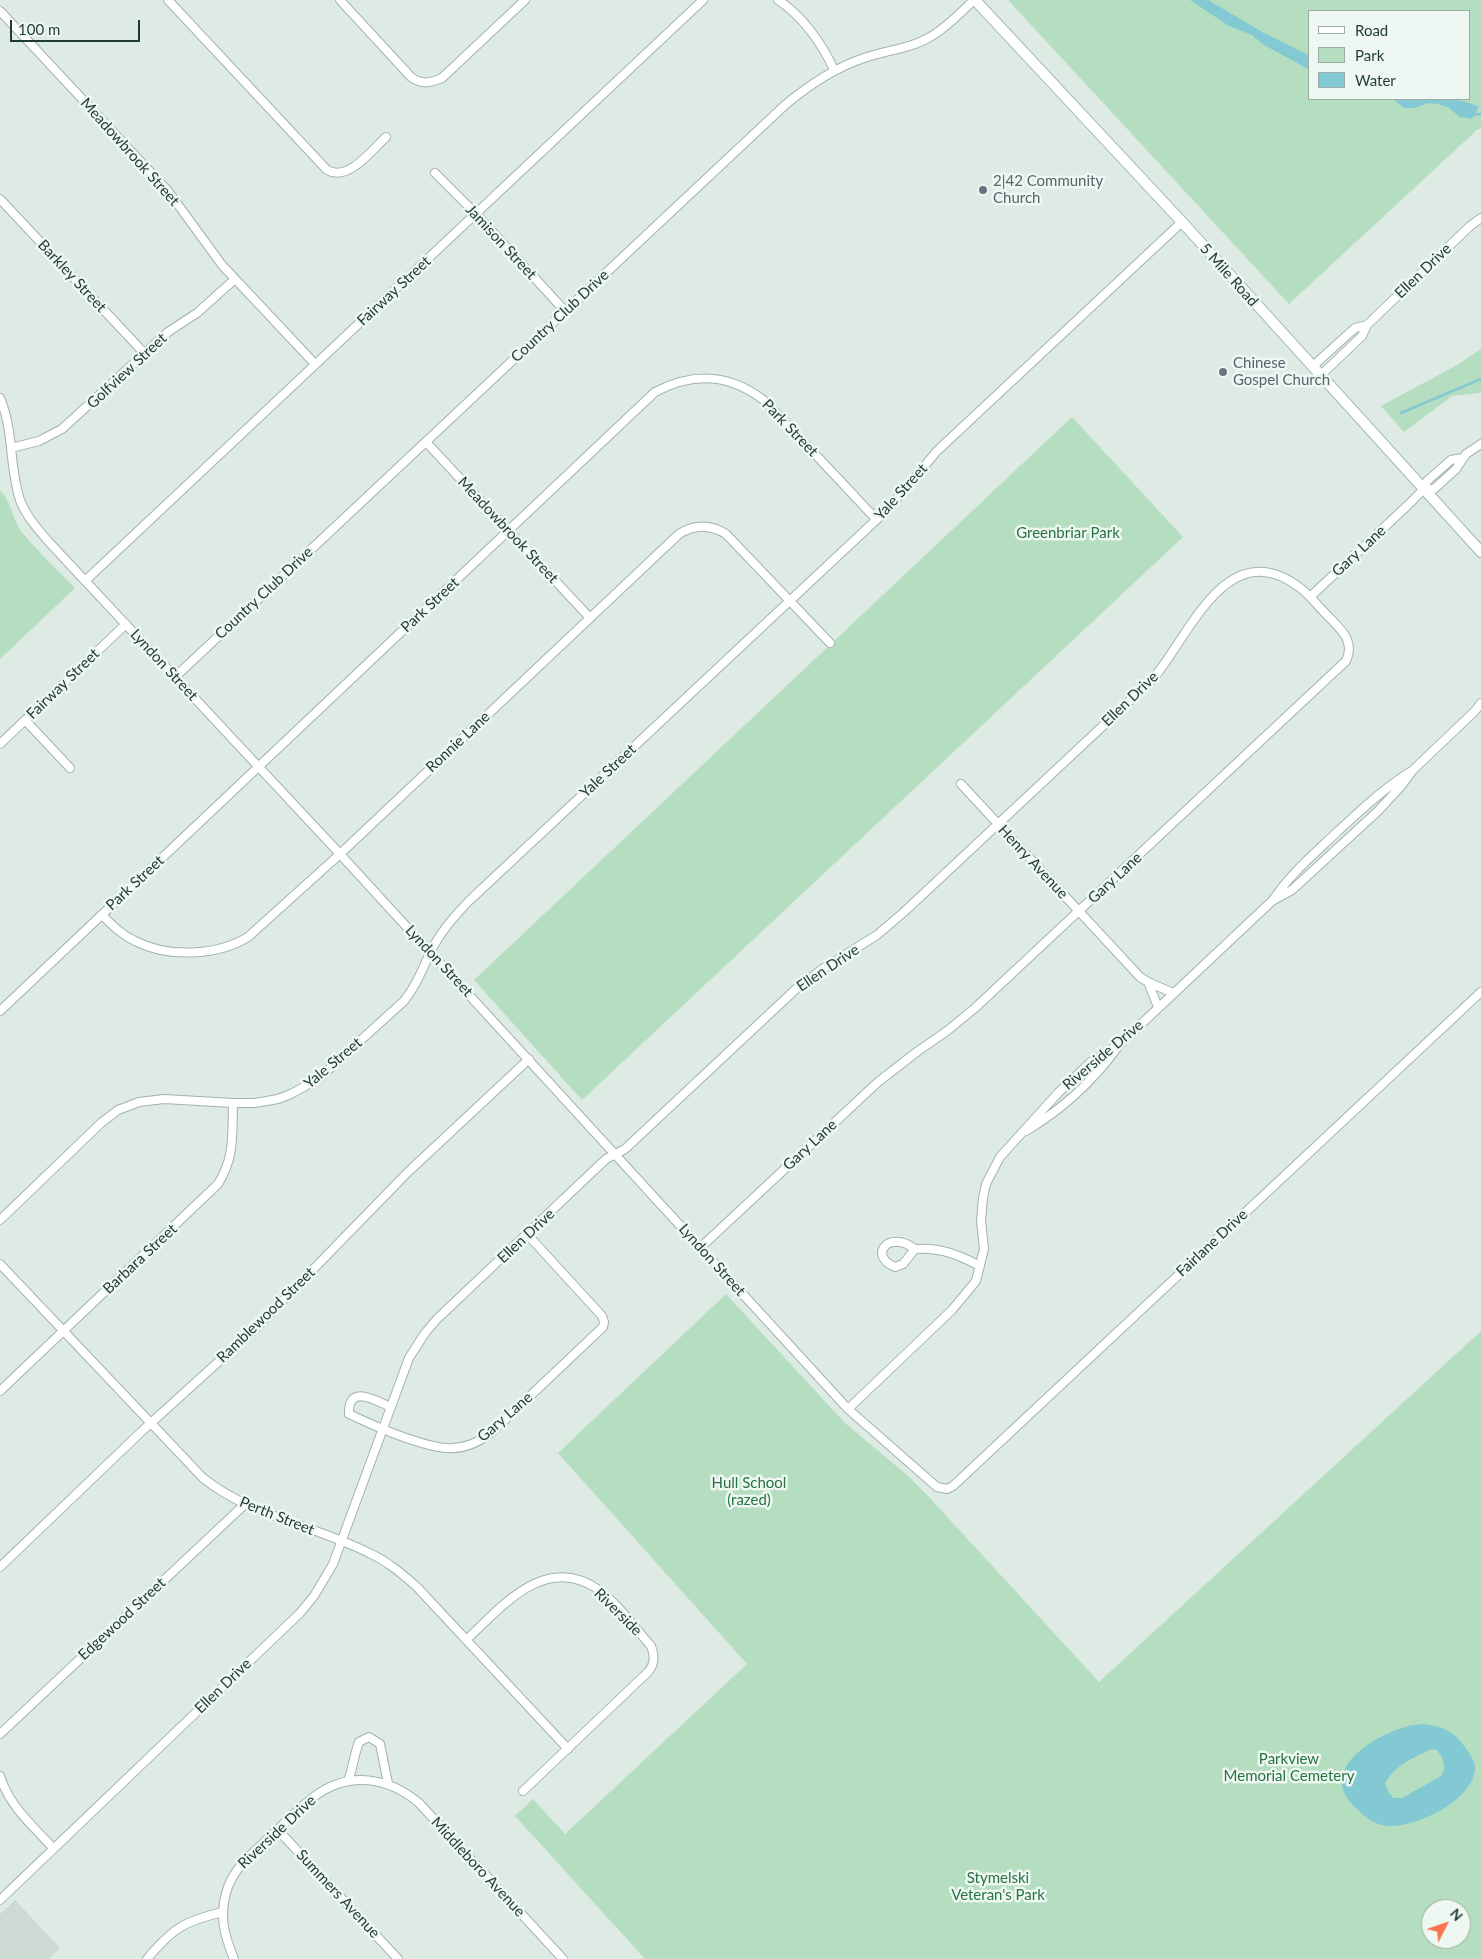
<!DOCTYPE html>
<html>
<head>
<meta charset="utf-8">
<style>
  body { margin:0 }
  #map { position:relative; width:1481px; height:1959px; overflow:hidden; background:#deebe5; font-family:Lato,sans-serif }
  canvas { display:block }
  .legend { position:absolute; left:1308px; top:10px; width:162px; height:90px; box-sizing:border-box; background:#eef7f2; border:1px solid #9baca5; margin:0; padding:6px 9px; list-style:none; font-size:15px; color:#1f3b32 }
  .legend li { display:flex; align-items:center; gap:10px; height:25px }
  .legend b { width:25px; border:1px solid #9baca5 }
  .north { position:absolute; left:1421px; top:1899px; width:50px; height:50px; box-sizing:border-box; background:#eef7f2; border:1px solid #9baca5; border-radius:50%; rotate:49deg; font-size:14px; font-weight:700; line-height:20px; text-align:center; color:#1f3b32 }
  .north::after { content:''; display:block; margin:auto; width:18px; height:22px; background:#f8734e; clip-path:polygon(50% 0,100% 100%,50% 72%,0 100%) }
  .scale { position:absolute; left:10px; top:20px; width:130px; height:22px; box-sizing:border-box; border:2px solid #1f3b32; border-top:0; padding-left:6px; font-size:15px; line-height:18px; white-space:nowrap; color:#1f3b32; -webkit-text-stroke:4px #eef7f2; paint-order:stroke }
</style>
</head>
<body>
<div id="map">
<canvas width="1481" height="1959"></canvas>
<ul class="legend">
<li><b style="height:6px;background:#fff"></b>Road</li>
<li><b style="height:14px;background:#b5ddbf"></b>Park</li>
<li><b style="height:14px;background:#83c9d3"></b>Water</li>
</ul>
<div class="north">N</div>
<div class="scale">100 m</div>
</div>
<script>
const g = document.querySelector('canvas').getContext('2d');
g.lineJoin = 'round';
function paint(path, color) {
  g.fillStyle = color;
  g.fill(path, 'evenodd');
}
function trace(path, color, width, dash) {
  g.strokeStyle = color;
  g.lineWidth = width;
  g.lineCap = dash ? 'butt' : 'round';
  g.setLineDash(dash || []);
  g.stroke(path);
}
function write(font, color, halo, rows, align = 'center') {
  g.font = font + ' Lato,sans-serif';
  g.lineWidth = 5;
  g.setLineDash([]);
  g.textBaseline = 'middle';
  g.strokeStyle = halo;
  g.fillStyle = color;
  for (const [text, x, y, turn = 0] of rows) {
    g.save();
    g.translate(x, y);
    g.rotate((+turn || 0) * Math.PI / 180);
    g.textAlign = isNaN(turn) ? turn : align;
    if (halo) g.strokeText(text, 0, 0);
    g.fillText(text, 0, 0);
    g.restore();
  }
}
paint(new Path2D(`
  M15 1900 60 1948 49 1959H0V1914Z`), '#ccdad3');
paint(new Path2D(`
  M1008 0H1481V129H1478L1289 304ZM1310 11H1470V99H1310Z
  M1481 349V393L1452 396 1404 432 1381 406 1457 365Z
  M1072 417 1183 537 582 1100 474 980Z
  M0 490C11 501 12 518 21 531 37 551 57 569 75 588L0 659Z
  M726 1294 845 1423 906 1474 928 1496 1099 1682 1481 1331V1959H645L515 1816 533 1799 565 1834 747 1664 558 1453ZM1431 1909H1461V1939H1431Z`), '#b5ddbf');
paint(new Path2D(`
  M1190 0H1208L1266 34 1310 56V70L1264 45 1252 35 1229 26Z
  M1393 99 1410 100 1412 99C1435 99 1458 96 1479 107L1472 119 1460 117 1448 107 1437 104 1428 103 1414 108H1404Z
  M1423 1724C1442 1726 1454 1731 1465 1747 1469 1753 1474 1759 1475 1767 1475 1800 1416 1828 1387 1826 1376 1825 1366 1818 1358 1810 1351 1804 1345 1797 1343 1789 1334 1759 1381 1734 1405 1727 1410 1725 1417 1725 1423 1724ZM1431 1749 1437 1750C1444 1760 1447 1765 1441 1776L1402 1798H1393L1389 1793 1385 1784C1394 1765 1414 1758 1431 1749Z`), '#83c9d3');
trace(new Path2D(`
  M1471 115 1481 114
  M1401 413 1481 379`), '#83c9d3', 2.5);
const minor = new Path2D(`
  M168 0 327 170C348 182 371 151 386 137
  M340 0 411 77C422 85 430 83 442 78L525 0
  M778 0C802 15 823 45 834 70
  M0 11 168 191 222 265 315 364
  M435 173 476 214 565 311
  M0 199 145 354
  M1367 325 1470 226 1481 218
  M1313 366 1355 328 1367 325 1362 336 1321 375
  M0 398C14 430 9 467 20 500 26 516 37 528 48 541L340 854 848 1409 937 1487 947 1489 953 1486 1481 992
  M426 442 590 618
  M11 448 39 441 62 429 168 332 197 313 235 279
  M1424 489H1434L1456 469 1466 454 1481 444
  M85 581 703 0
  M1310 597 1409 504 1424 489 1427 481 1451 460 1462 458
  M175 677 785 105C809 85 834 68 864 58 886 50 910 49 930 37 946 28 960 13 974 0
  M25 720 70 768
  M0 744 126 624
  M961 784 1140 977 1148 982
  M1273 900C1291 873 1313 855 1336 833 1360 811 1383 789 1410 772
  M102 915C112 925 122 935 135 941 168 958 217 956 248 937L340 854 679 534C695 524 710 524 726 534L830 643
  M1158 1007 1148 982 1173 993
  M0 1011 655 392C695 371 731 374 766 402L876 519
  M1026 1131C1061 1110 1093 1081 1117 1048
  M0 1220 101 1123 118 1110 139 1102 164 1099 233 1103H255L278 1099 291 1094 318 1079 404 1001C417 984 421 972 430 953 439 934 454 916 470 900L889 508 937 451 1182 222
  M915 1249 903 1264 895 1267C868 1256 888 1229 915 1249 940 1247 959 1255 980 1266
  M0 1264 203 1478C252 1517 314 1525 369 1553 387 1561 401 1573 416 1586L568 1749
  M0 1391 218 1184C235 1157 232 1134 233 1103
  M391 1407C376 1401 348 1383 349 1414 368 1423 386 1431 406 1438 440 1449 462 1456 492 1432L603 1327 604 1322 602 1316 527 1234
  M848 1409 952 1310 976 1281 984 1249 981 1221 983 1198 986 1184 1000 1157 1058 1093 1091 1062 1120 1044 1272 901 1292 890 1378 811 1402 785 1413 770 1475 711 1481 703
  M0 1567 141 1432 259 1325 408 1172 529 1059
  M466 1640C502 1607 545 1552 599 1590 619 1605 635 1628 651 1646 655 1656 655 1664 648 1672L523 1791
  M0 1734 244 1505
  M0 1776C9 1806 33 1826 53 1848
  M348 1781C353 1768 354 1755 359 1742L369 1737 380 1744 388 1783
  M278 1830 398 1959
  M0 1900 300 1613 314 1596 333 1564 409 1358 425 1333 437 1319 606 1159 625 1149 796 989 821 970 877 935 904 912 1152 680C1190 636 1226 533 1299 587 1309 594 1317 605 1326 614 1339 628 1356 640 1346 661L975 1008 947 1031 918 1051 878 1082 701 1247
  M147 1959C172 1929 184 1921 223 1912
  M234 1959C225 1937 219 1917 226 1893 233 1867 254 1852 273 1834 286 1822 300 1807 315 1796 349 1771 388 1777 419 1803L563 1959`);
const secondary = new Path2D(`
  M975 0 1182 222 1481 552`);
trace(minor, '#a1b3ac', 10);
trace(secondary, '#9db7ad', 12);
trace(minor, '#fff', 8);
trace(secondary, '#fff', 10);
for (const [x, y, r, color] of [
  [983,190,5,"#6b7280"],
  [1223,372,5,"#6b7280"]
]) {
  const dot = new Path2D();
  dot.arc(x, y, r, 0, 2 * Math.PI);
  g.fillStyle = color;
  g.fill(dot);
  trace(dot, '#eef7f2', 2);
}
write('15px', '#1f3b32', '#eef7f2', [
  ["Meadowbrook Street",130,152,48],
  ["Jamison Street",501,242,47],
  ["Ellen Drive",1423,271,-44],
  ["5 Mile Road",1229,275,48],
  ["Barkley Street",72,276,47],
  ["Fairway Street",394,291,-43],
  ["Country Club Drive",560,316,-43],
  ["Golfview Street",127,371,-43],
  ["Park Street",790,428,46],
  ["Yale Street",901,492,-48],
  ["Meadowbrook Street",508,530,47],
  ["Gary Lane",1359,551,-43],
  ["Country Club Drive",264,593,-43],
  ["Park Street",430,605,-43],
  ["Lyndon Street",164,665,47],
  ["Fairway Street",63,684,-44],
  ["Ellen Drive",1130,699,-44],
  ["Ronnie Lane",458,742,-43],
  ["Yale Street",608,771,-43],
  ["Henry Avenue",1033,862,47],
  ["Gary Lane",1115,878,-43],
  ["Park Street",135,883,-43],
  ["Lyndon Street",439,961,47],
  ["Ellen Drive",828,968,-34],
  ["Riverside Drive",1103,1055,-40],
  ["Yale Street",333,1063,-40],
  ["Gary Lane",810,1145,-43],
  ["Ellen Drive",526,1236,-43],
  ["Fairlane Drive",1212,1243,-43],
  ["Barbara Street",140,1259,-43],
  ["Lyndon Street",712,1260,48],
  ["Ramblewood Street",266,1315,-44],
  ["Gary Lane",505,1417,-41],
  ["Perth Street",277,1516,22],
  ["Riverside",618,1612,45],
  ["Edgewood Street",122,1619,-43],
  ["Ellen Drive",223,1686,-44],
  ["Riverside Drive",277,1832,-43],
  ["Middleboro Avenue",478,1867,47],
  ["Summers Avenue",338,1894,47]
]);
write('15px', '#5b616d', '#eef7f2', [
  ["2|42 Community",993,181],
  ["Church",993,198],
  ["Chinese",1233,363],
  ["Gospel Church",1233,380]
], 'left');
write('15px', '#277343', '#eef7f2', [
  ["Greenbriar Park",1068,533],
  ["Hull School",749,1483],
  ["(razed)",749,1500],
  ["Parkview",1289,1759],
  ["Memorial Cemetery",1289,1776],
  ["Stymelski",998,1878],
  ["Veteran's Park",998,1895]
]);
</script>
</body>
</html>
